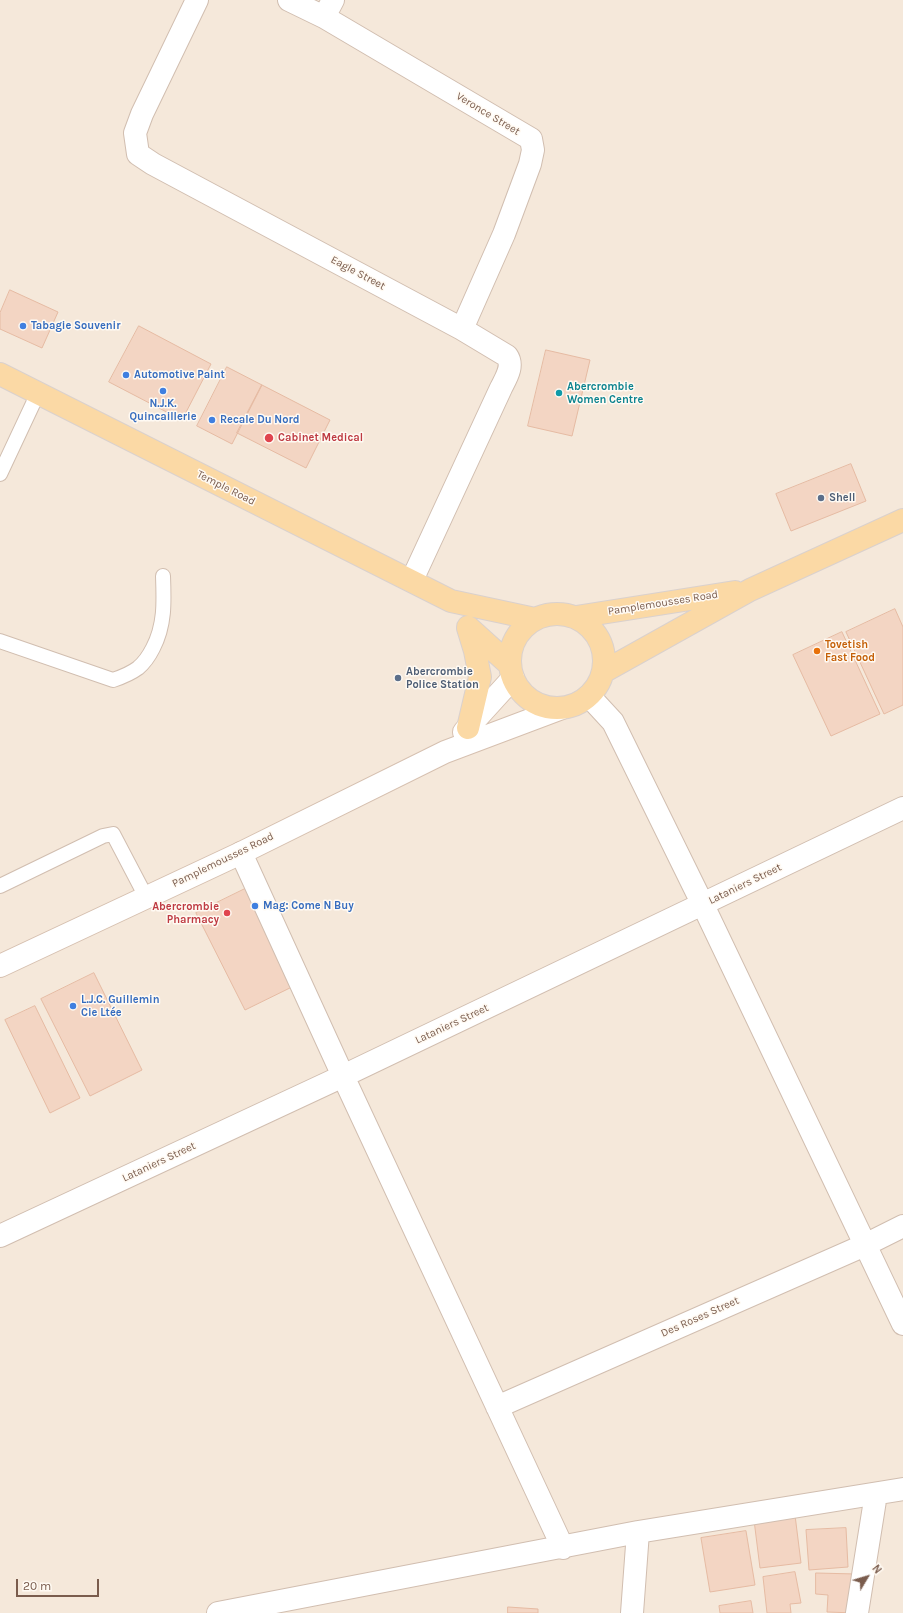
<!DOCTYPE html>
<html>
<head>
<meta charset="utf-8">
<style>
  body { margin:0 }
  #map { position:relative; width:903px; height:1613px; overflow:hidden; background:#fdf6ec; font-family:Karla,sans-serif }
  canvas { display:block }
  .north { position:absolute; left:847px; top:1557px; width:40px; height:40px; -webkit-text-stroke:3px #fffaf3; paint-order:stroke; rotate:52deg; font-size:11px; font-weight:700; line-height:16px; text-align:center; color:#7a5c4d }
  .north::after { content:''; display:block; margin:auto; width:14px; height:18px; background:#7a5c4d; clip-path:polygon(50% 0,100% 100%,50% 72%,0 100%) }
  .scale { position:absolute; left:16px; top:1579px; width:83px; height:18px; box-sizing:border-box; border:2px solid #7a5c4d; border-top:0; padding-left:5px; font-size:12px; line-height:14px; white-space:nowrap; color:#7a5c4d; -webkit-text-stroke:3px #fffaf3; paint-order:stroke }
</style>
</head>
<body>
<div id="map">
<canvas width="903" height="1613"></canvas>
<div class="north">N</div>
<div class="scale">20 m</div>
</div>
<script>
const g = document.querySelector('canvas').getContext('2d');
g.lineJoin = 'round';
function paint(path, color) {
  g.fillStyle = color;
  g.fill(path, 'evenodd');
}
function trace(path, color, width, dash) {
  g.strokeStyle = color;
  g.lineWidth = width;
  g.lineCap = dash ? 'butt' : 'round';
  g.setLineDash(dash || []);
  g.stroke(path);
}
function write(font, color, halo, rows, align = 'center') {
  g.font = font + ' Karla,sans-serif';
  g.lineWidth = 3;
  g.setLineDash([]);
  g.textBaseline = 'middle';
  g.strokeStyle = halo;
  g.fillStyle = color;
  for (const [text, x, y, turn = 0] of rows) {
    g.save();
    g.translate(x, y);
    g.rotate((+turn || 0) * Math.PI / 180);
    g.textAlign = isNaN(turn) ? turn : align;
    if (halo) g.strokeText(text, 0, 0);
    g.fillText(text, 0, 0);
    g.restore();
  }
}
paint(new Path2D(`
  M0 0H903V1613H0Z`), '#f5e8da');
const building = new Path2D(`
  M10 290 58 312 42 348 0 329V313Z
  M139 326 211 364 182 420 109 382Z
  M546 350 590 360 572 436 528 426Z
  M227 367 262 385 232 444 197 426Z
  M262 385 330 420 306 468 237 433Z
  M851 464 866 501 791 531 776 494Z
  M895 609 903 627V705L884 714 846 632Z
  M842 632 880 714 831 736 793 655Z
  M249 887 298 984 245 1010 196 913Z
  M94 973 142 1070 90 1096 41 999Z
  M35 1006 80 1098 50 1113 5 1020Z
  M795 1515 801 1563 760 1568 754 1520Z
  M846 1528 848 1567 809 1570 806 1530Z
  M746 1531 755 1585 710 1592 701 1538Z
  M795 1572 801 1603 790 1604 791 1613H767L763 1577Z
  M816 1573 856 1574 855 1613 827 1612 828 1595 816 1594Z
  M751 1601 753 1613H720L719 1606Z
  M508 1607 538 1609V1613H508Z`);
paint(building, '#f3d5c3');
trace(building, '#e6bba3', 1);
const lane = new Path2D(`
  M0 474 38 393
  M0 641 113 680C122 677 130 674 138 668 144 663 149 656 153 648 165 625 164 602 163 576
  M0 886 103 836 113 834 146 897`);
const street = new Path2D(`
  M197 0 142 114 135 133 138 154 153 164 462 329 507 356C514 366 506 378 501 388L412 580
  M289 0 324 17 531 139 533 150 530 164 504 234 462 329
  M324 17 333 0
  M589 696 613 722 703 905 903 1324
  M241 853 343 1076 563 1548
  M0 1236 343 1076 903 808
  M497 1407 865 1245 903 1226
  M218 1613 638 1532 903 1489
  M632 1613 638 1532
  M857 1613 876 1494`);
const secondary = new Path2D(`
  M464 732 513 678
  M0 966 241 853 445 752 562 708`);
const primary = new Path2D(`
  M0 374 451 601 535 619
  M510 661a47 47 0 1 1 94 0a47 47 0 1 1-94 0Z
  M576 617 735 592
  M468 627 510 665
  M603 672 750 590 903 520
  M468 728 480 677 475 651 468 628`);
trace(lane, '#d1beb0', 16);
trace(street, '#d1beb0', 24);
trace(secondary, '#d6c0b0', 24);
trace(primary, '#dad1cd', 24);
trace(lane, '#fff', 14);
trace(street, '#fff', 22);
trace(secondary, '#fff', 22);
trace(primary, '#fbd9a5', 22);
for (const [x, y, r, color] of [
  [23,326,4,"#3f7fe0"],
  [126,375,4,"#3f7fe0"],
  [163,391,4,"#3f7fe0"],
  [559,393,4,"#0f9aa8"],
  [212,420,4,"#3f7fe0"],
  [269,438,5,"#e0444e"],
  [821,498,4,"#5c6f8a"],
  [817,651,4,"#e8710a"],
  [398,678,4,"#5c6f8a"],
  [255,906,4,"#3f7fe0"],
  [227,913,4,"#e0444e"],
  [73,1006,4,"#3f7fe0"]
]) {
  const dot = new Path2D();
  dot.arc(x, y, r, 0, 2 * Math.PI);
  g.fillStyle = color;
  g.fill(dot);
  trace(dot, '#fffaf3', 1.5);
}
write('11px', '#7a5c4d', '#fffaf3', [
  ["Veronce Street",488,114,31],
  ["Eagle Street",358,273,28],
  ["Temple Road",226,488,27],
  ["Pamplemousses Road",663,603,-9],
  ["Pamplemousses Road",223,860,-26],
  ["Lataniers Street",745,884,-26],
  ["Lataniers Street",452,1024,-25],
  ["Lataniers Street",159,1162,-25],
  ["Des Roses Street",700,1317,-24]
]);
write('bold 11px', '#366cbe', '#fffaf3', [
  ["Tabagie Souvenir",31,326],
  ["Automotive Paint",134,375],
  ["N.J.K.",163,404,"center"],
  ["Quincaillerie",163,417,"center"],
  ["Recale Du Nord",220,420],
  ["Mag: Come N Buy",263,906],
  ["L.J.C. Guillemin",81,1000],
  ["Cie Ltée",81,1013]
], 'left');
write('bold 11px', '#0d838f', '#fffaf3', [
  ["Abercrombie",567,387],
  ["Women Centre",567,400]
], 'left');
write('bold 11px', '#be3a42', '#fffaf3', [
  ["Cabinet Medical",278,438],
  ["Abercrombie",219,907,"right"],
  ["Pharmacy",219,920,"right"]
], 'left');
write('bold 11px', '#4e5e75', '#fffaf3', [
  ["Shell",829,498],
  ["Abercrombie",406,672],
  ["Police Station",406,685]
], 'left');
write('bold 11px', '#c56008', '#fffaf3', [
  ["Tovetish",825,645],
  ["Fast Food",825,658]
], 'left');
</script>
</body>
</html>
